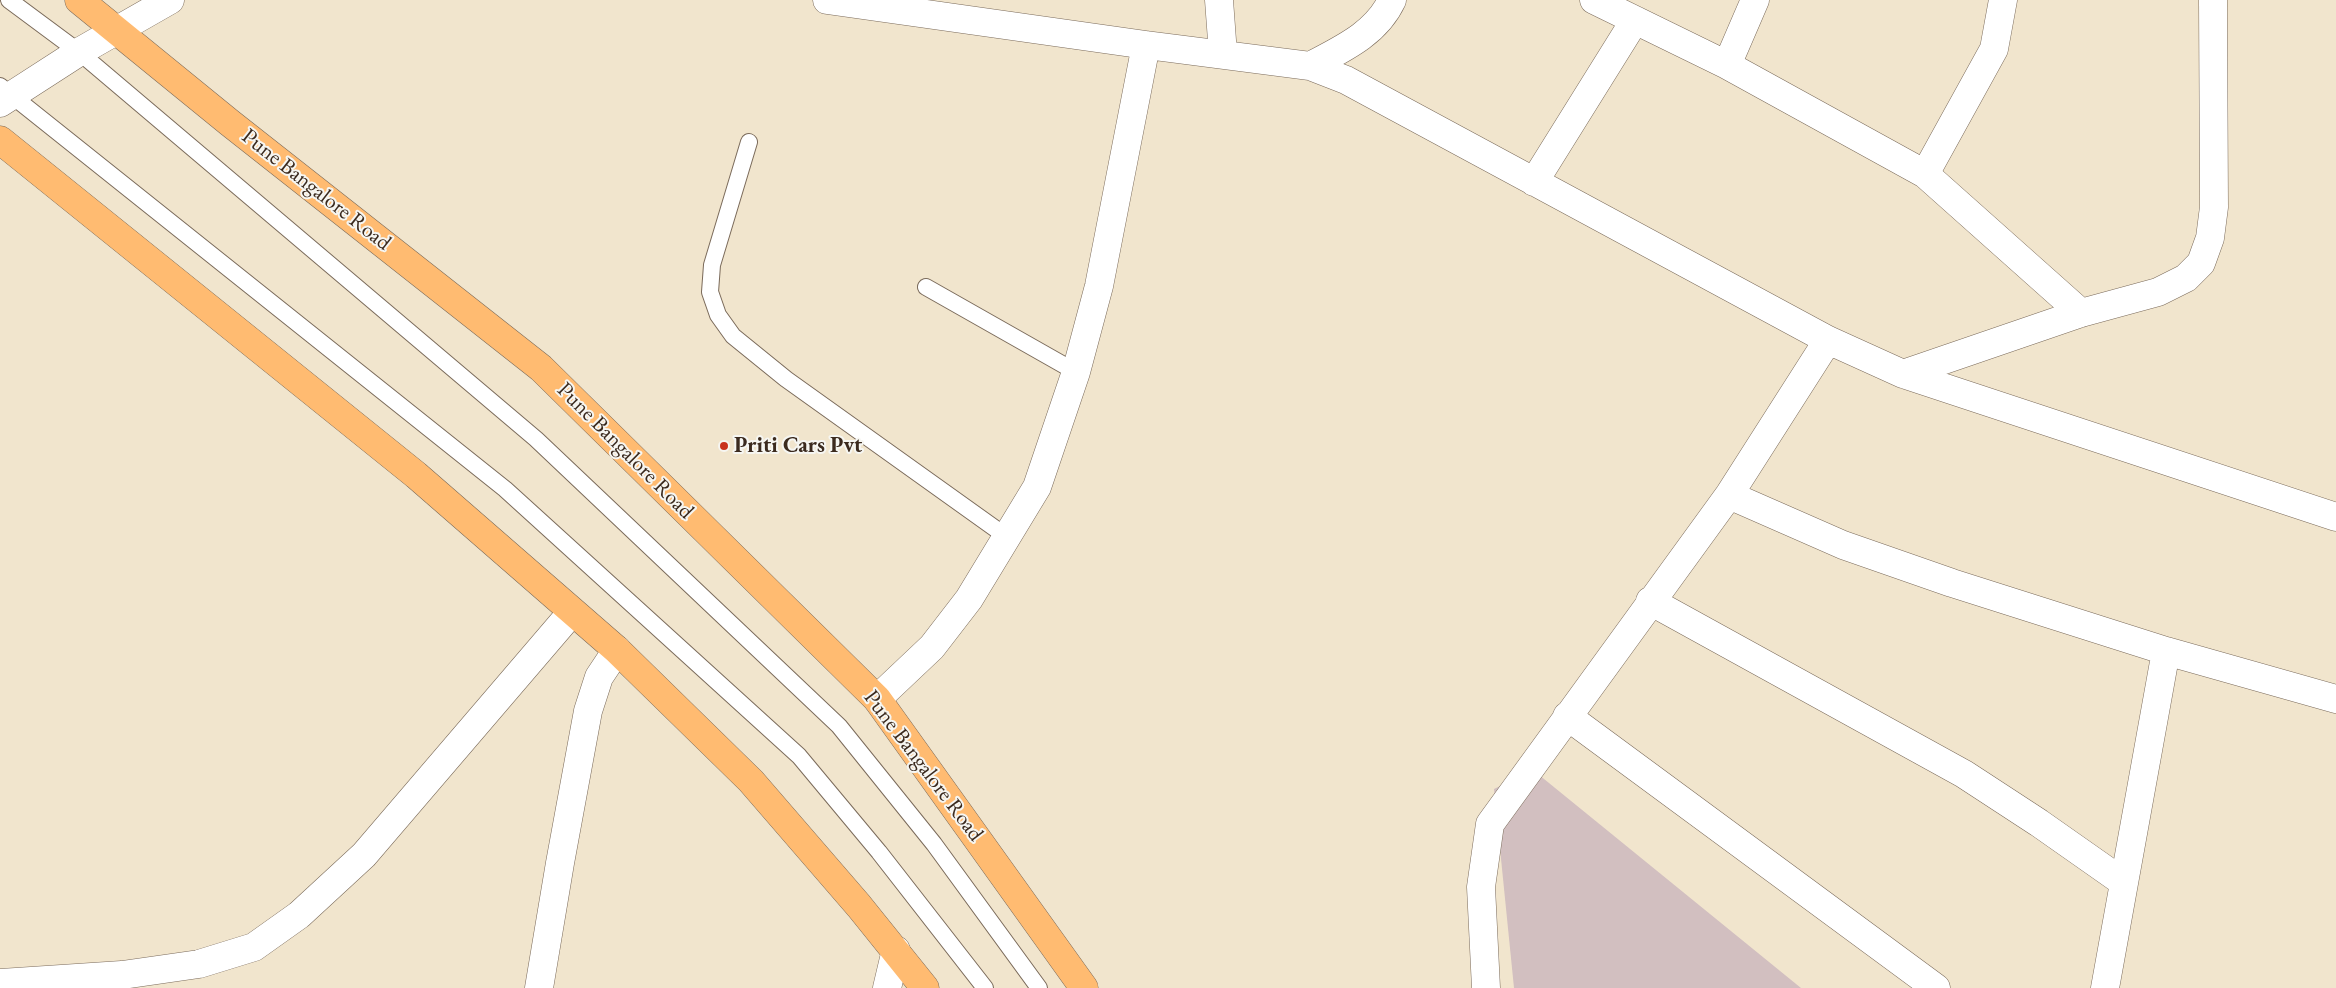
<!DOCTYPE html>
<html>
<head>
<meta charset="utf-8">
<style>
  body { margin:0 }
  canvas { display:block; background:#f1e5cd }
</style>
</head>
<body>
<canvas width="2336" height="988"></canvas>
<script>
const g = document.querySelector('canvas').getContext('2d');
g.lineJoin = 'round';
function paint(path, color) {
  g.fillStyle = color;
  g.fill(path, 'evenodd');
}
function trace(path, color, width, dash) {
  g.strokeStyle = color;
  g.lineWidth = width;
  g.lineCap = dash ? 'butt' : 'round';
  g.setLineDash(dash || []);
  g.stroke(path);
}
function write(font, color, halo, rows, align = 'center') {
  g.font = font + ' "EB Garamond",serif';
  g.lineWidth = 4;
  g.setLineDash([]);
  g.textBaseline = 'middle';
  g.strokeStyle = halo;
  g.fillStyle = color;
  for (const [text, x, y, turn = 0] of rows) {
    g.save();
    g.translate(x, y);
    g.rotate((+turn || 0) * Math.PI / 180);
    g.textAlign = isNaN(turn) ? turn : align;
    if (halo) g.strokeText(text, 0, 0);
    g.fillText(text, 0, 0);
    g.restore();
  }
}
paint(new Path2D(`
  M1533 770 1801 988H1514L1494 789Z`), '#d2bfc0');
const lane = new Path2D(`
  M9 0 79 52 536 439 839 726 934 844 1039 988
  M0 86 505 489 799 756 879 852 985 988
  M749 142 712 265 710 292 718 315 733 336 786 379 1007 537
  M926 287 1076 372`);
const street = new Path2D(`
  M827 0 1146 45 1310 66 1346 80 1828 340 1903 374 2336 517
  M1219 0 1223 54
  M1594 0 1727 65 1925 174 2081 313
  M1727 65 1755 0
  M1310 66C1342 49 1376 34 1392 0
  M0 103 79 52 170 0
  M1925 174 1994 49 2003 0
  M1534 182 1635 20
  M1903 374 2081 313 2158 292 2186 278 2201 263 2210 238 2214 207 2213 0
  M1729 495 1843 545 1952 583 2166 651 2336 699
  M1650 601 1964 774 2039 823 2123 882
  M877 699 932 647 969 599 1037 487 1076 372 1099 286 1146 45
  M1567 716 1936 988
  M0 983 122 975 199 964 254 947 299 915 364 855 572 612
  M539 988 560 863 588 711 599 677 617 650
  M887 988 896 950
  M1486 988 1481 887 1490 824 1729 495 1828 340
  M2105 988 2166 651`);
const primary = new Path2D(`
  M79 0 230 123 541 368 877 699 1084 988
  M0 140 416 475 617 650 751 781 859 906 925 988`);
trace(lane, '#7b6b5b', 18);
trace(street, '#7b6b5b', 29);
trace(primary, '#7b6b5b', 29);
trace(lane, '#fff', 16);
trace(street, '#fff', 28);
trace(primary, '#ffbb71', 28);
for (const [x, y, r, color] of [
  [724,446,5,"#c8321e"]
]) {
  const dot = new Path2D();
  dot.arc(x, y, r, 0, 2 * Math.PI);
  g.fillStyle = color;
  g.fill(dot);
  trace(dot, '#f6f6f2', 2);
}
write('22px', '#3b2a1e', '#f6f6f2', [
  ["Pune Bangalore Road",316,190,38],
  ["Pune Bangalore Road",625,451,45],
  ["Pune Bangalore Road",923,766,53]
]);
write('bold 22px', '#3b2a1e', '#f6f6f2', [
  ["Priti Cars Pvt",734,446]
], 'left');
</script>
</body>
</html>
